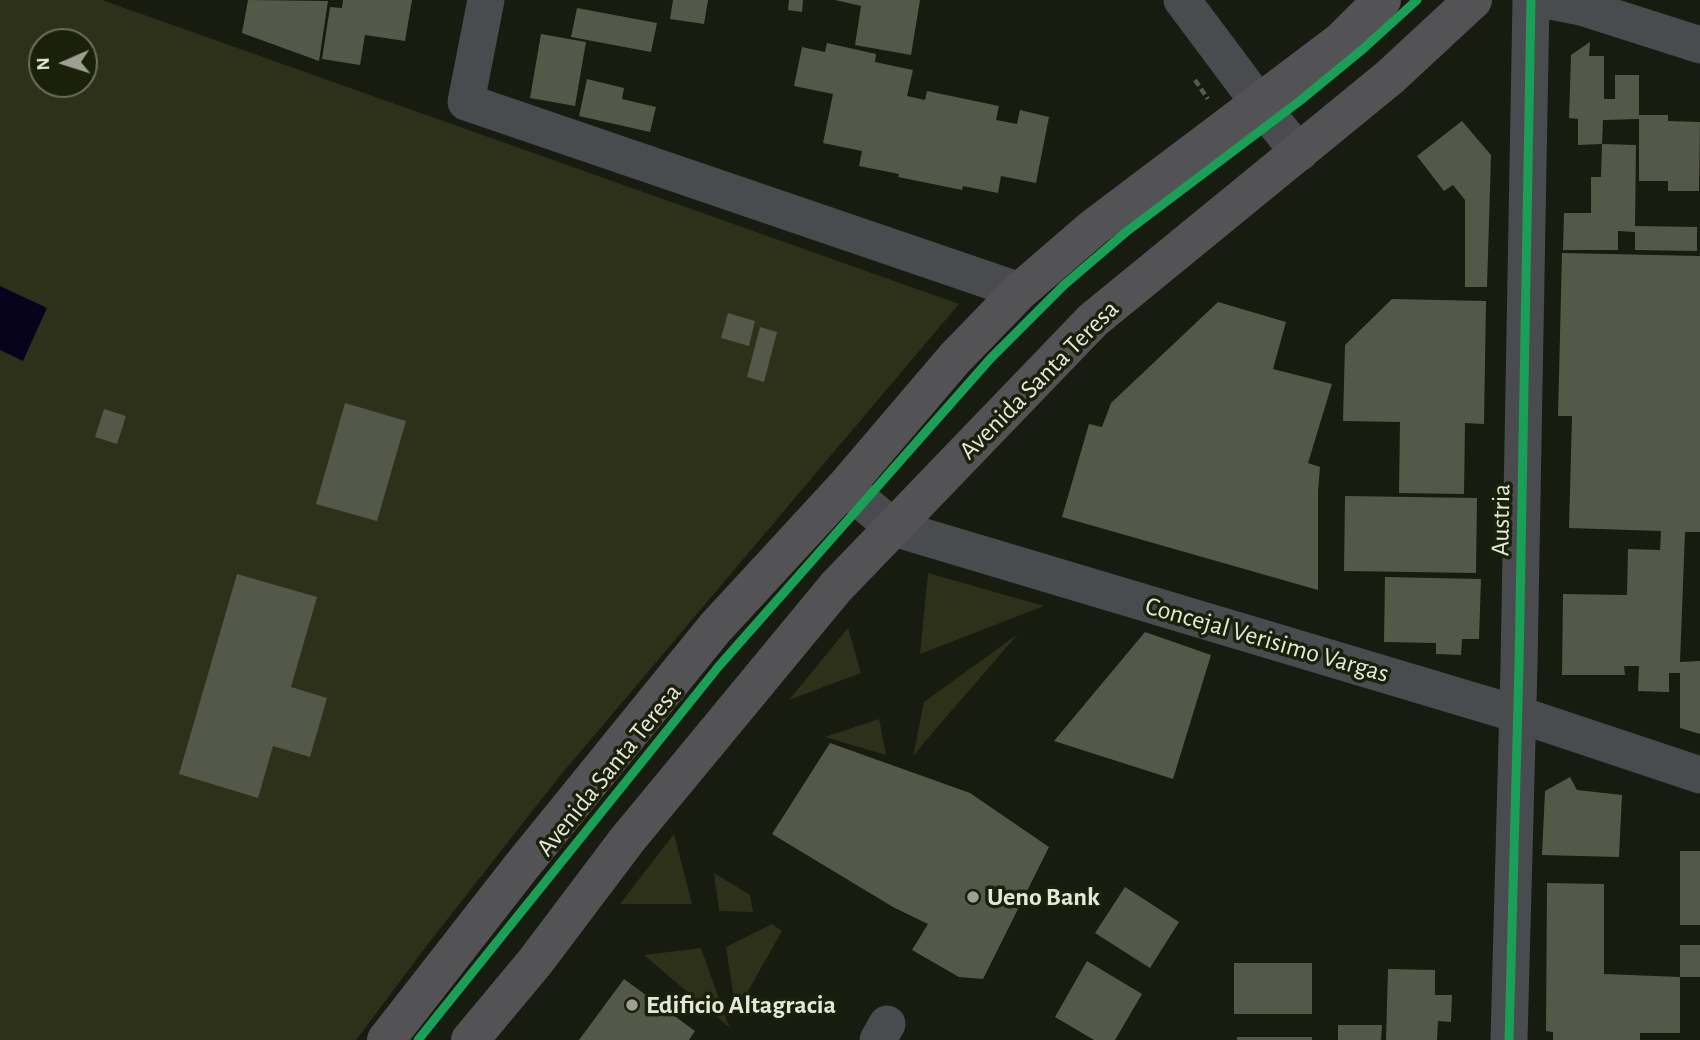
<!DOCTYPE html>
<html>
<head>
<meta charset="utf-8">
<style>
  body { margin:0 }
  #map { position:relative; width:1700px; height:1040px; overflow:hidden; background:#181b0f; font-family:"Alegreya Sans",sans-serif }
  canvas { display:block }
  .north { position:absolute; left:28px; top:28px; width:70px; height:70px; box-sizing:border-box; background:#1b200a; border:2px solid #6b705d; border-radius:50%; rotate:267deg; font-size:19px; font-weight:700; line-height:28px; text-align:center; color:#e4e8da }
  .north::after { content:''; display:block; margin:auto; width:24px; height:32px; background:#9da093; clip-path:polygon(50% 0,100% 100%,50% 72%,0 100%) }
</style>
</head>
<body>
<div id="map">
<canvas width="1700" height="1040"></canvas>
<div class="north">N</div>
</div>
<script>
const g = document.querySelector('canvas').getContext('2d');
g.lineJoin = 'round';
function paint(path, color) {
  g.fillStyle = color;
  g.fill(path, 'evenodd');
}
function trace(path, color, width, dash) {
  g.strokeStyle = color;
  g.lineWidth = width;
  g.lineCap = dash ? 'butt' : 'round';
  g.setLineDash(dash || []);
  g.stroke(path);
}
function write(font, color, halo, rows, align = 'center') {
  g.font = font + ' "Alegreya Sans",sans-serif';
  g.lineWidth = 7;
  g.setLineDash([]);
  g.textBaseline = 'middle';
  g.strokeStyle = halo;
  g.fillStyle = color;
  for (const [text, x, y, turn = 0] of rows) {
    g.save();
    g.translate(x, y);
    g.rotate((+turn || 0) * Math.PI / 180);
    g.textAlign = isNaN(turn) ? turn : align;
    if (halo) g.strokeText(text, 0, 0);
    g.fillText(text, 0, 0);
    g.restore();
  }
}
paint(new Path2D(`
  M0 0H102L959 304 559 777 428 944 356 1040H0ZM42 42H84V84H42Z
  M928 573 1044 606 920 654Z
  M848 628 861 673 789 700Z
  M1018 634 922 745 913 757 924 702Z
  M879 719 886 755 825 737Z
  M674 834 692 904H620Z
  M714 873 750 895 753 912 719 911Z
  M772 924 782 931 736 1012 726 947Z
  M701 948 728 1024 730 1028 644 955Z`), '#2d311a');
paint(new Path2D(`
  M0 286 47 308 23 361 0 350Z`), '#07031d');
paint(new Path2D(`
  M248 0 328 1 319 61 242 33Z
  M343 0H412L405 41 365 35 360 65 322 59 330 7 342 8Z
  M673 0H708L704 24 670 19Z
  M789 0H803L802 12 788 10Z
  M835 0H920L911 55 855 45 861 6Z
  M577 8 657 23 651 52 571 37Z
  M541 34 586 42 575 106 530 98Z
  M1590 42 1589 56H1604V99H1615V75H1639V115H1668V121L1700 122 1699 191H1668V181H1639V119L1603 120 1602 144 1578 145V119L1569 118 1571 55Z
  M827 43 876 54 875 62 913 70 907 96 925 100 927 91 999 106 996 120 1017 124 1020 110 1049 117 1036 183 1001 176 998 193 963 186 962 190 898 177 899 174 859 166 862 151 823 143 833 94 794 86 802 47 825 52Z
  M587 79 624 88 622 99 656 107 650 132 579 116Z
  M1462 121 1491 155 1487 287H1465V200L1453 185 1444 191 1417 156Z
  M1602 144 1636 145 1635 226 1697 227V251L1635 250V232L1618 231V250H1563L1564 213H1591V177H1601Z
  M1562 253 1700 256V532H1685L1680 662 1700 661V734L1680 728V673H1669V692L1638 691 1639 666H1624L1625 675H1562L1563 594 1627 595 1628 549 1660 550 1661 531 1569 528 1572 416H1558Z
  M1392 299 1486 301 1484 424 1465 423 1464 494 1399 493 1400 422 1343 421 1345 345Z
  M1218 302 1286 322 1273 369 1332 384 1308 463 1320 467 1318 491V590L1062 517 1089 424 1102 427 1111 403Z
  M728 313 755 321 749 346 721 338Z
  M760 327 777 332 764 382 747 377Z
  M345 403 406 421 377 521 316 504Z
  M104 409 126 416 117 444 95 437Z
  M1345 496 1477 498 1476 573 1344 571Z
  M237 574 317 597 291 687 327 698 310 757 273 746 258 798 179 774Z
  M1385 577 1481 579 1479 639H1462L1461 655 1436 654V643L1384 642Z
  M1145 632 1211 655 1173 779 1054 741Z
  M830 743 970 793 1049 847 983 979 959 977 912 950 928 924 893 907 772 834Z
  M1570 777 1577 790 1622 795 1619 857 1542 855 1545 791Z
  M1680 851H1700V925H1680Z
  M1547 883 1604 884V974L1680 977V1033H1640V1040H1553V1032L1546 1031Z
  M1125 887 1179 922 1150 968 1095 933Z
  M1680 945H1700V977H1680Z
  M1087 961 1142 994 1115 1040H1094L1055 1017Z
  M1234 963H1312V1014H1234Z
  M1388 969 1435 970V995H1452L1451 1022 1438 1021 1437 1040H1386Z
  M624 979 695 1031 689 1040H579Z
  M1338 1025H1382L1381 1040H1338Z
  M1237 1037H1312V1040H1237Z`), '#545849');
trace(new Path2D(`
  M1195 80 1208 99`), '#585959', 4.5, [7, 3.5]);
trace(new Path2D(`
  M486 0 466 102 1020 291
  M1182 0 1259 103 1299 153
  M1546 0 1581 7 1700 45
  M845 487 894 528 1517 714 1700 775
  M878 1040 887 1024
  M1509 1040 1519 665 1531 0`), '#4a4b4f', 37);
trace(new Path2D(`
  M386 1040 521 867 715 628 845 487 955 358 1020 291 1093 228 1341 41 1382 0
  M470 1040 535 962 627 840 836 587 1093 320 1390 77 1473 0`), '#535356', 38);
trace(new Path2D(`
  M418 1040 719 666 991 358 1064 285 1126 232 1301 100 1363 49 1417 0
  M1509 1040 1519 665 1531 0`), '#1a9f57', 9);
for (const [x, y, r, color] of [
  [973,897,7,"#9da093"],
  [632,1005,7,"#9da093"]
]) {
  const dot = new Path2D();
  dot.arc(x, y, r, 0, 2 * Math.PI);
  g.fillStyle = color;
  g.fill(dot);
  trace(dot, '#1b200a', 2.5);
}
write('26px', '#e4e8da', '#1b200a', [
  ["Avenida Santa Teresa",1039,380,-45],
  ["Austria",1501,520,-89],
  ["Concejal Verisimo Vargas",1267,640,16],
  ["Avenida Santa Teresa",609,770,-51]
]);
write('bold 26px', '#e4e8da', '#1b200a', [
  ["Ueno Bank",987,897],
  ["Edificio Altagracia",646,1005]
], 'left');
</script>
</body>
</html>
